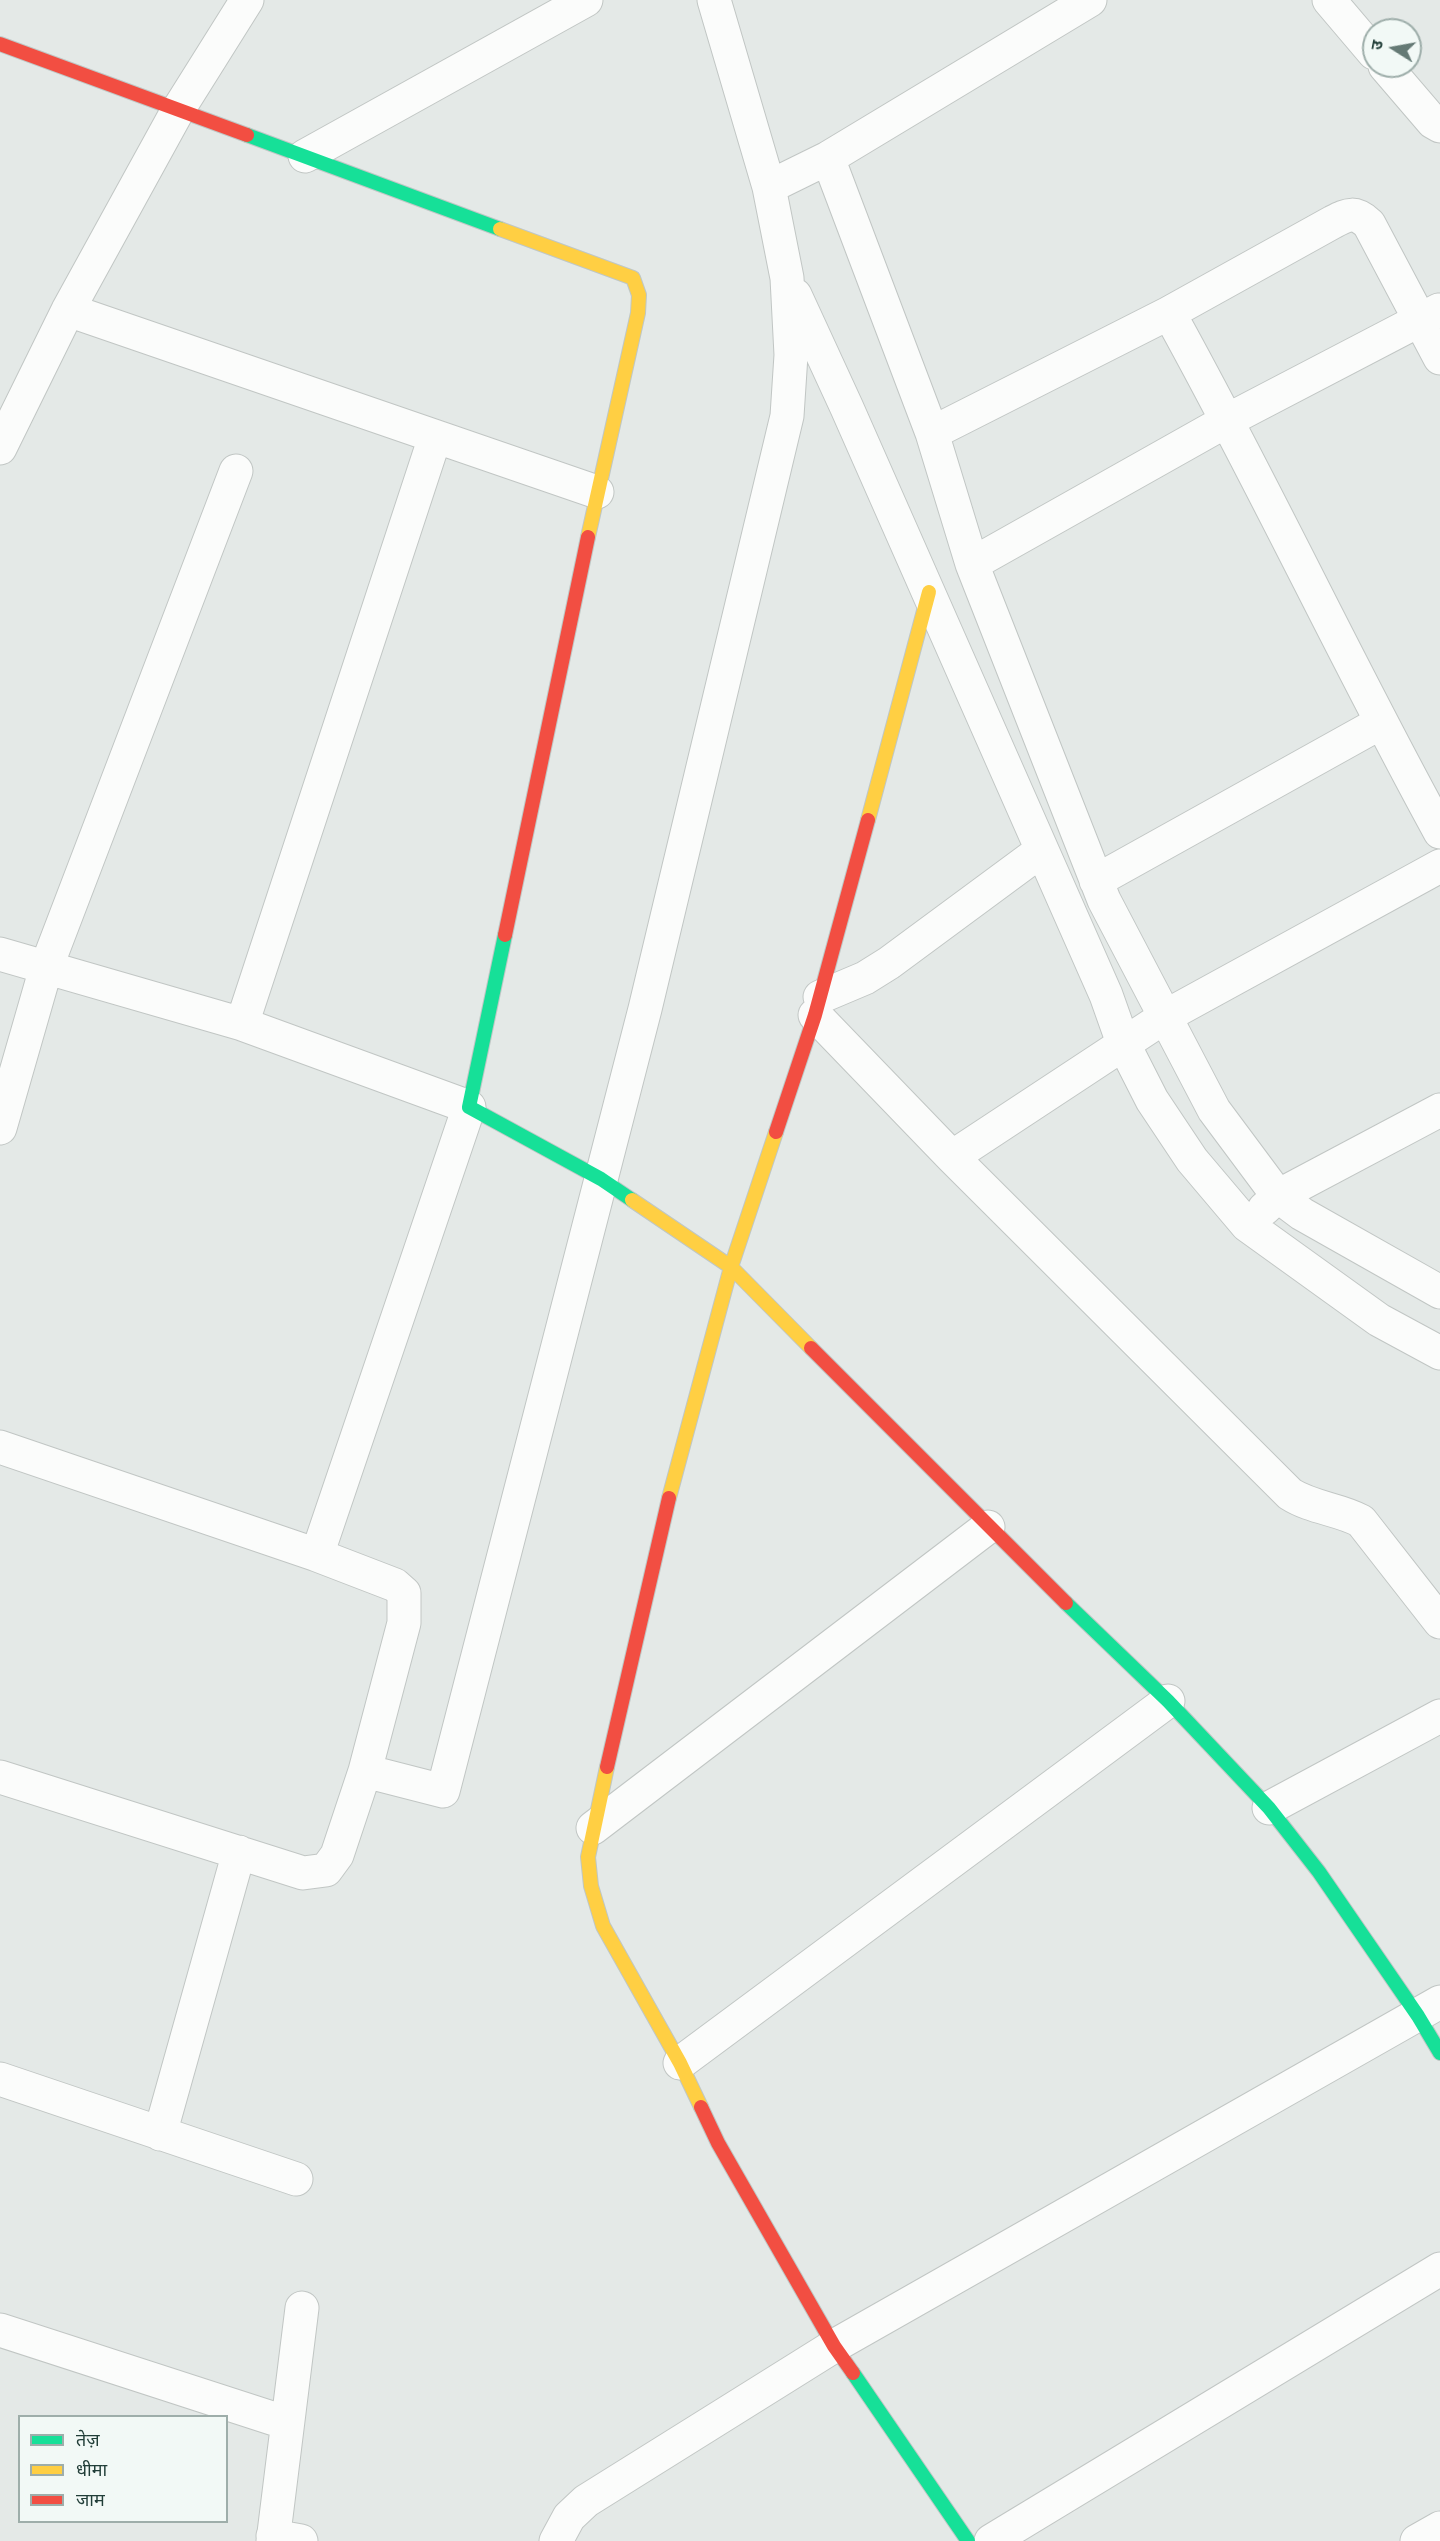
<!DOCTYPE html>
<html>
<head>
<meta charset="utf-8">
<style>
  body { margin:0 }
  #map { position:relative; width:1440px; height:2541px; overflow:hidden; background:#e4e9e7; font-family:"Archivo Narrow","Noto Sans Devanagari",sans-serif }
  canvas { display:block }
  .legend { position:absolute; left:18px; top:2415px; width:210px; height:108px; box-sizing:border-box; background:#f2f9f6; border:2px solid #9eaeaa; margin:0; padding:8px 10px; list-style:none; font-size:18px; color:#213e38 }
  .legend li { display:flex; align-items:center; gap:12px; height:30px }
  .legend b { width:30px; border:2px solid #9eaeaa }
  .north { position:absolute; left:1362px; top:18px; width:60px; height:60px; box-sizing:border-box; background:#f2f9f6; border:2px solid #9eaeaa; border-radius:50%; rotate:281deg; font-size:16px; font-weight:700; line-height:24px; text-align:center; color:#213e38 }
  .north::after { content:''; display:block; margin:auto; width:21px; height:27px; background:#657a75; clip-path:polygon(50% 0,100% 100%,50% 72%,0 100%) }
</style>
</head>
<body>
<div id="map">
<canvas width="1440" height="2541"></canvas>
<ul class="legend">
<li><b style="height:8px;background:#16e098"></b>तेज़</li>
<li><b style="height:8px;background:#ffcf43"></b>धीमा</li>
<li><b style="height:8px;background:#f24e42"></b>जाम</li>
</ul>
<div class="north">उ</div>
</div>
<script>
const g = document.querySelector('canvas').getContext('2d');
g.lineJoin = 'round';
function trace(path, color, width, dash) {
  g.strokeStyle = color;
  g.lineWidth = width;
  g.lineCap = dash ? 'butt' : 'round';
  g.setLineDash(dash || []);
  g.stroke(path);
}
const street = new Path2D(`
  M1329 0 1374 53
  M1385 66 1433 122 1440 126
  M305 156 586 0
  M828 158 932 433 972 564 1104 900 1214 1110 1278 1196 1302 1214 1440 1292
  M769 187 828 158 1090 0
  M795 295 847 408 1106 995 1123 1043 1152 1100 1192 1160 1247 1225 1379 1320 1440 1353
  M68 310 597 492
  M1169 313C1264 484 1346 661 1440 832
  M932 433 1169 313 1333 222C1349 214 1355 211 1369 224L1440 358
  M0 448 68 310 178 110 247 0
  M972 564 1228 420 1439 310
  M1096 881 1380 723
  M0 954 242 1024 469 1107 317 1555
  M820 997 865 978 889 963 1042 850
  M815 1015 952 1157 1290 1494C1312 1508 1339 1509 1361 1521L1440 1622
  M242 1024 435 437
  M0 1128 46 968 236 471
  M952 1157 1166 1016 1440 866
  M1264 1209 1278 1196 1440 1110
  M0 1447 317 1555 395 1585 404 1593V1623L365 1771
  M0 1777 303 1873 326 1870 337 1855 365 1771 443 1791 645 1009 787 416 791 355 787 278 769 187 714 0
  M1269 1808 1440 1716
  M593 1828 988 1527
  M680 2063 1168 1701
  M0 2079 296 2179
  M160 2134 239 1852
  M0 2330 287 2423
  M273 2536 301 2541
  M273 2541 302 2308
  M556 2541 569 2517 586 2501 834 2346 1440 2002
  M991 2541 1440 2269
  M1417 2541 1440 2528`);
const fast = new Path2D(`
  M247 135 500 229
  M505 935 469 1107 601 1179 632 1200
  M1066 1603 1168 1701 1269 1808 1319 1872 1418 2016 1440 2053
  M853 2373 968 2541`);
const slow = new Path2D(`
  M500 229 633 278 639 295 638 313 588 537
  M868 820 929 592
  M632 1200 731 1267 811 1348
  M669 1498 731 1267 776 1132
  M607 1767 588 1857 591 1886 603 1926 680 2063 701 2107`);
const jam = new Path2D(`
  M0 44 247 135
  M505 935 588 537
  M776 1132 815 1015 868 820
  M811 1348 1066 1603
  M607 1767 669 1498
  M701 2107 718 2143 834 2346 853 2373`);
trace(street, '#c1c6c4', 35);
trace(fast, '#bfc7c5', 16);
trace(slow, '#bfc7c5', 16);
trace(jam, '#bfc7c5', 16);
trace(street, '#fbfcfb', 33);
trace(fast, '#16e098', 14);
trace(slow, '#ffcf43', 14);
trace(jam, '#f24e42', 14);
</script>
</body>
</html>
